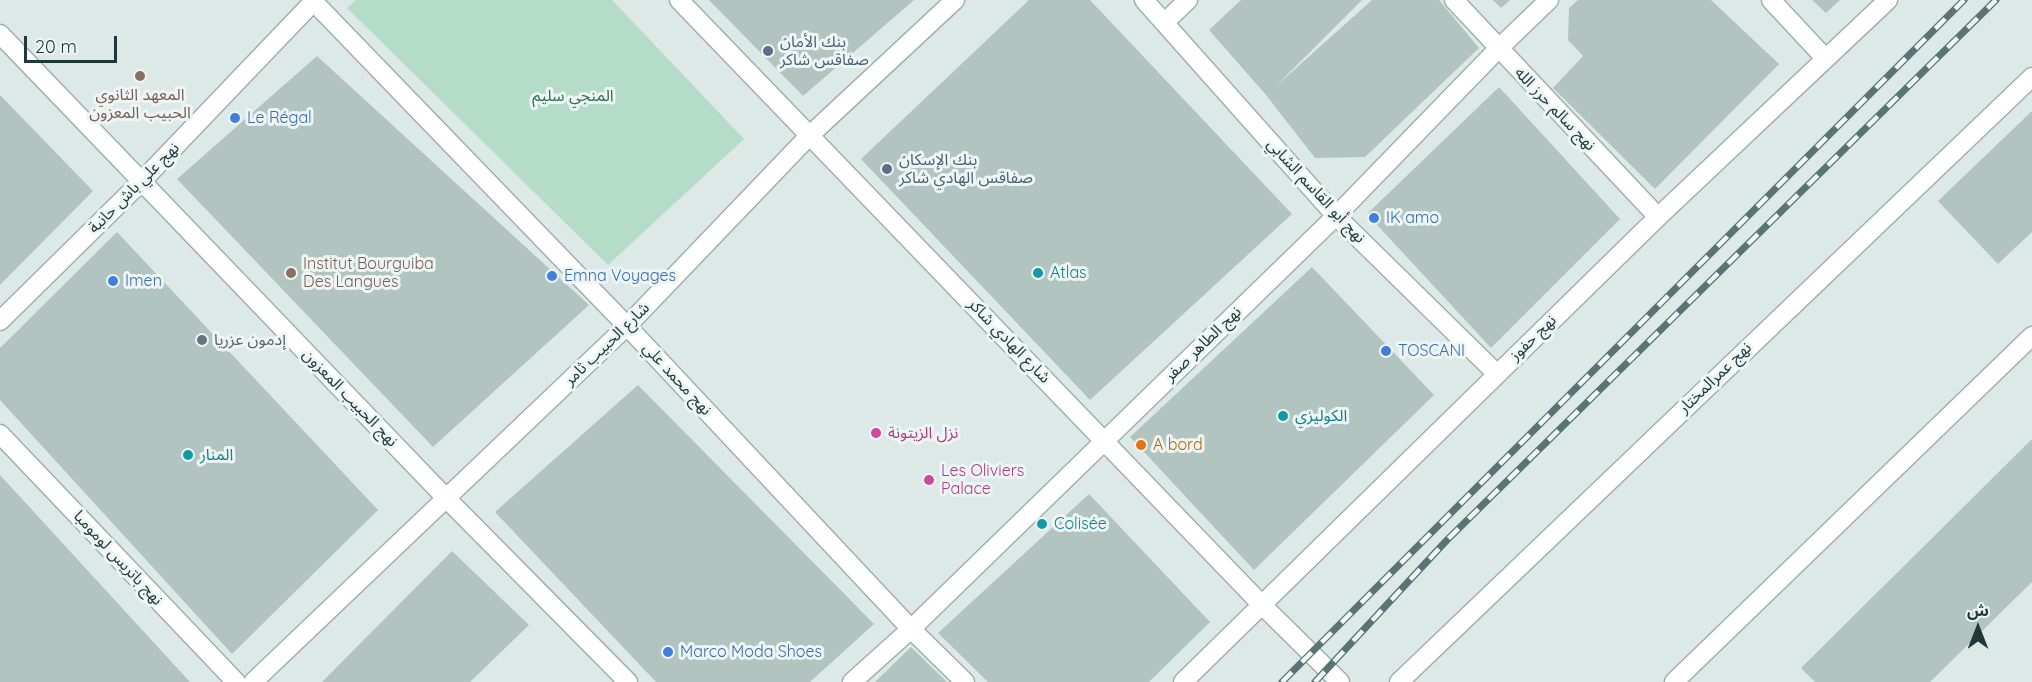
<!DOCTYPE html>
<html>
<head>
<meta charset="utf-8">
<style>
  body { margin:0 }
  #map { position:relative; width:2032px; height:682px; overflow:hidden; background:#dde9e7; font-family:Quicksand,"Noto Sans Arabic",sans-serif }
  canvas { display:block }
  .north { position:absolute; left:1948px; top:598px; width:60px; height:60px; -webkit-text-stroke:4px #edf6f4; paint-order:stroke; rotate:0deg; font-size:16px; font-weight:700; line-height:24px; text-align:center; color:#1f3838 }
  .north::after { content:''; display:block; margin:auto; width:21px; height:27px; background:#1f3838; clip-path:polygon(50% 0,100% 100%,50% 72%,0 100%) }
  .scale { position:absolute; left:24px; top:36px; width:93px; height:27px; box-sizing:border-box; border:3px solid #1f3838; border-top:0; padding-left:8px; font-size:18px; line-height:21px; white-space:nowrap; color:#1f3838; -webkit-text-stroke:4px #edf6f4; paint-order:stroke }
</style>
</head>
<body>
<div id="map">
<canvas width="2032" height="682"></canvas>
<div class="north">ش</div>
<div class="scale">20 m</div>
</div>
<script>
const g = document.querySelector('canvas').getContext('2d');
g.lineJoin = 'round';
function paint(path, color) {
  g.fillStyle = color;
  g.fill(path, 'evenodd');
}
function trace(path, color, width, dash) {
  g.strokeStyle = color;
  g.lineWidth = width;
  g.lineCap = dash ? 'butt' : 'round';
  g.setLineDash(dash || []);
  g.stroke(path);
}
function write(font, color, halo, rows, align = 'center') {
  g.font = font + ' Quicksand,"Noto Sans Arabic",sans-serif';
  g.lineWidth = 6;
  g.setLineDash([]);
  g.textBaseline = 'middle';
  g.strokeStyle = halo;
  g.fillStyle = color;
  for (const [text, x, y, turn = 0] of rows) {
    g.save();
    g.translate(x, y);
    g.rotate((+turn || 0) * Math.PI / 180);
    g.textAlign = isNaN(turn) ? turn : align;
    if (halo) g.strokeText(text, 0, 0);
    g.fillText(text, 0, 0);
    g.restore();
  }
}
paint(new Path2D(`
  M356 0H612L744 139 608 265 347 8Z`), '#b5dbc9');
paint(new Path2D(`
  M709 0H914L803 96Z
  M1029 0H1090L1292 214 1090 400 861 159Z
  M1241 0H1362L1275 87 1372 0H1439L1479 48 1365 157 1315 158 1266 95 1209 30Z
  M1493 0H1510L1501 8Z
  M1578 0H1711L1779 64 1655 189 1553 88 1583 56 1568 40 1569 8Z
  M1812 0H1840L1826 13Z
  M317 56 589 305 433 447 177 179Z
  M1499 87 1620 219 1491 348 1367 214Z
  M0 95 93 191 0 285Z
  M2032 111V232L1998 264 1938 201Z
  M117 232 378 510 232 654 0 400V348Z
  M1312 267 1434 395 1254 570 1130 437Z
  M638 385 874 624 810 682H656L495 512Z
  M2032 439V582L1930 682H1815L1801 668Z
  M0 475 190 682H0Z
  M1089 494 1210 622 1149 682H988L938 633Z
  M452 551 529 625 470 682H322Z
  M911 647 947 682H875Z`), '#b2c4c0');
const service = new Path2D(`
  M1674 682 2032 336`);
const minor = new Path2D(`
  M312 0 627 326 911 629 965 682
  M679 0 1263 606 1340 682
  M1144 0 1336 216 1496 373
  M1454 0 1658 217
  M1771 0 1825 58
  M1165 22 1188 0
  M0 34 446 498 628 682
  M0 321 141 182 315 0
  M0 434 236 682
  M253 682 627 326 809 136 955 0
  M852 682 911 629 1336 216 1498 49 1549 0`);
const tertiary = new Path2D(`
  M1183 682 1658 217 1888 0
  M1399 682 2032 77`);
trace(service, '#a0b0af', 21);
trace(minor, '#a0b0af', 21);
trace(tertiary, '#a0b0af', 21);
trace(service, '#fff', 18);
trace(minor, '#fff', 18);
trace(tertiary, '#fff', 18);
const rail = new Path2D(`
  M1282 682 1964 0
  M1315 682 1447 540 1996 0`);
trace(rail, '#587474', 7);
trace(rail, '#edf6f4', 4.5, [14]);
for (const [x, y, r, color] of [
  [768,51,6,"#5c6f8a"],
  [140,76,6,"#8d6e63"],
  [235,118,6,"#3f7fe0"],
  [887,169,6,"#5c6f8a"],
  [1374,218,6,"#3f7fe0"],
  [291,273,6,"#8d6e63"],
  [1038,273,6,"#0f9aa8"],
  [552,276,6,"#3f7fe0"],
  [113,281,6,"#3f7fe0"],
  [202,340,6,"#6b7280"],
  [1386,351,6,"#3f7fe0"],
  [1283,416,6,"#0f9aa8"],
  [876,433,6,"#d1479c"],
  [1141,445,6,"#e8710a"],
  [188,455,6,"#0f9aa8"],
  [929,480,6,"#d1479c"],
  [1042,524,6,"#0f9aa8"],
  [668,652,6,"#3f7fe0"]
]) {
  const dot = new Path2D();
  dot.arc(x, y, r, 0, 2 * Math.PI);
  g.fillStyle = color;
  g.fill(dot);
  trace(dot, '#edf6f4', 2);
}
write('16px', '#4e5e75', '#edf6f4', [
  ["بنك الأمان",780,42],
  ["صفاقس شاكر",780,60],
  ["بنك الإسكان",899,160],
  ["صفاقس الهادي شاكر",899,178]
], 'left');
write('16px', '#785e54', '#edf6f4', [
  ["المعهد الثانوي",140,95],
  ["الحبيب المعزون",140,113],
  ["Institut Bourguiba",303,264,"left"],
  ["Des Langues",303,282,"left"]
]);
write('16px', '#296f55', '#edf6f4', [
  ["المنجي سليم",573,96]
]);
write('16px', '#1f3838', '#edf6f4', [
  ["نهج سالم حرز الله",1555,109,46],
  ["نهج علي باش حانبة",134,188,-45],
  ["نهج أبو القاسم الشابي",1316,191,47],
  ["نهج حفوز",1533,338,-44],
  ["شارع الهادي شاكر",1009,341,46],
  ["شارع الحبيب ثامر",607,344,-44],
  ["نهج الطاهر صفر",1203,344,-44],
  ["نهج عمرالمختار",1715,378,-44],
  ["نهج محمد علي",677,379,47],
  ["نهج الحبيب المعزون",350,398,46],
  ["نهج باتريس لومومبا",118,558,47]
]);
write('16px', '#366cbe', '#edf6f4', [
  ["Le Régal",247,118],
  ["IK amo",1386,218],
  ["Emna Voyages",564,276],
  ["Imen",125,281],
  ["TOSCANI",1398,351],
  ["Marco Moda Shoes",680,652]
], 'left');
write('16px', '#0d838f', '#edf6f4', [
  ["Atlas",1050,273],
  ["الكوليزي",1295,416],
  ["المنار",200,455],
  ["Colisée",1054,524]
], 'left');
write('16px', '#5b616d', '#edf6f4', [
  ["إدمون عزريا",214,340]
], 'left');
write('16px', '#b23c85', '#edf6f4', [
  ["نزل الزيتونة",888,433],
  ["Les Oliviers",941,471],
  ["Palace",941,489]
], 'left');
write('16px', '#c56008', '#edf6f4', [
  ["A bord",1153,445]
], 'left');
</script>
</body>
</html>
